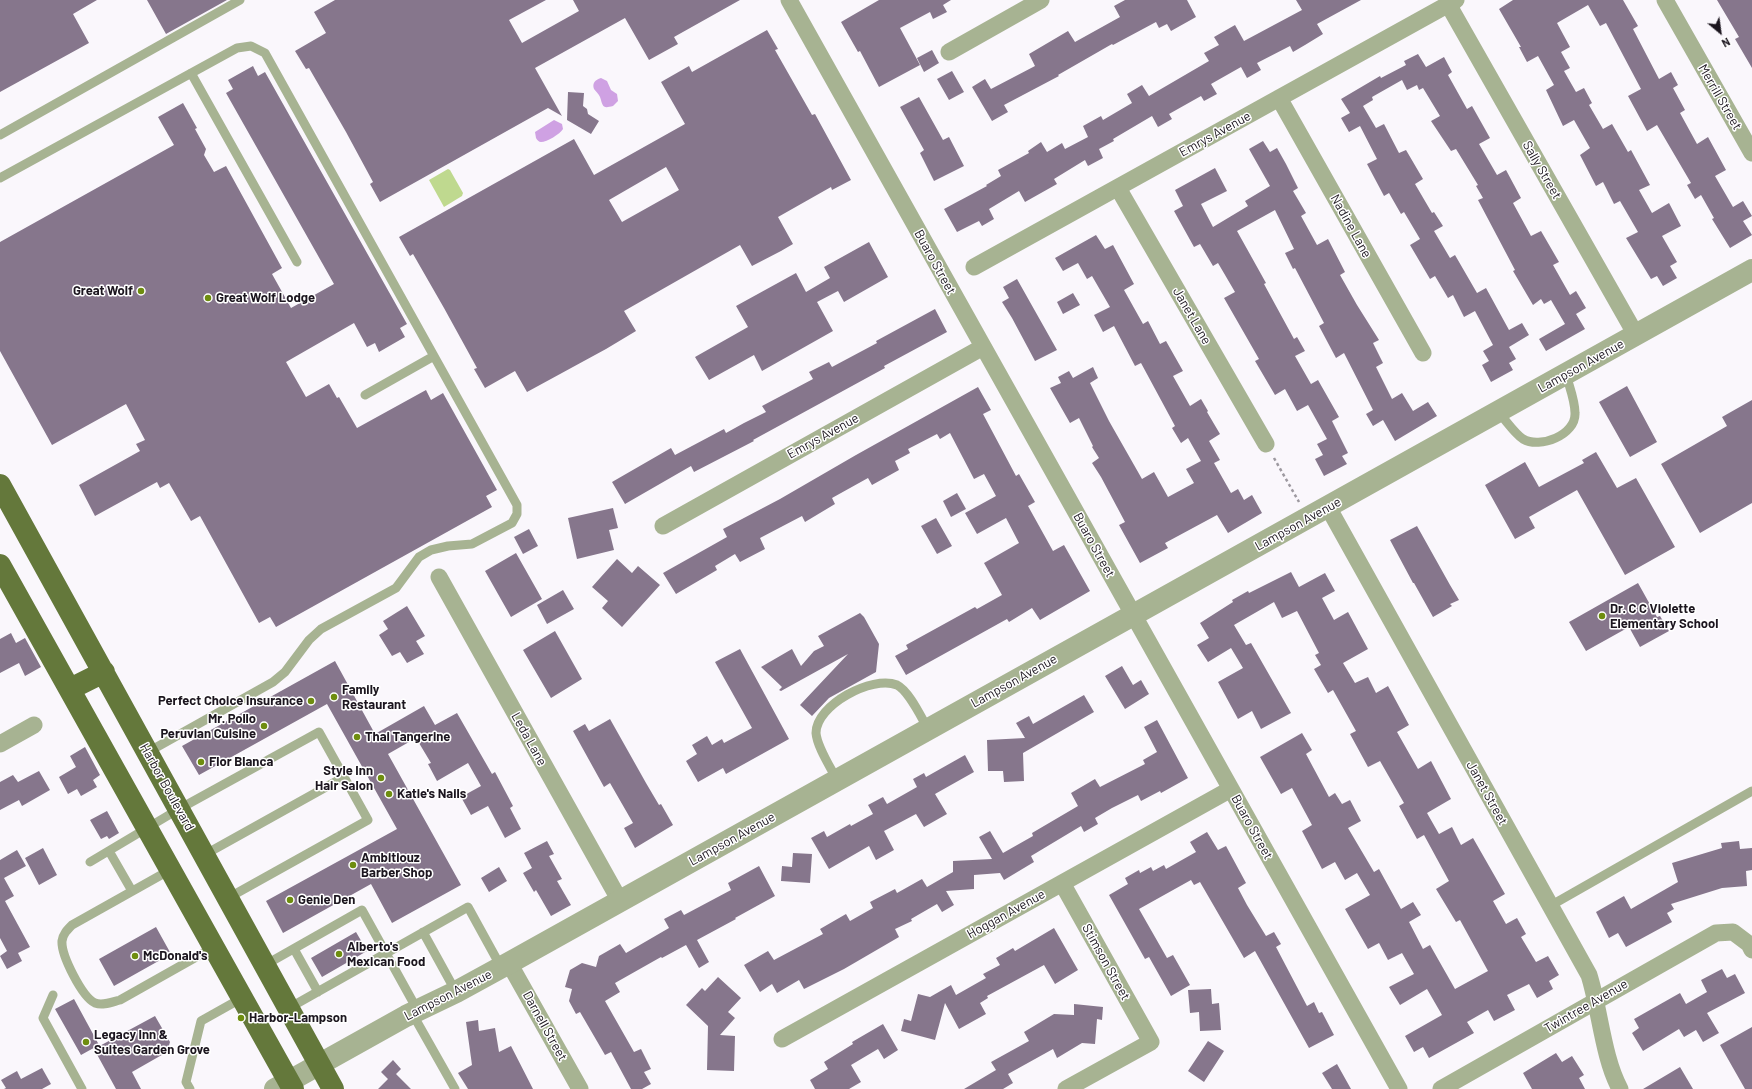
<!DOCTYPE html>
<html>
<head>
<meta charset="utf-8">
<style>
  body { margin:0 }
  #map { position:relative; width:1752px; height:1089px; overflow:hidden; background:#faf7fc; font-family:Barlow,sans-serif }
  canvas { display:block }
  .north { position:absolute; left:1700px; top:12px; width:40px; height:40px; -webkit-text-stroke:3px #fff; paint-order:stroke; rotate:151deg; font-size:11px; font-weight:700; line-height:16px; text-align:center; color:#1c161f }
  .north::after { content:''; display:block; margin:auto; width:14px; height:18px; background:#1c161f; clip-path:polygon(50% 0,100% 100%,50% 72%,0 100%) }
</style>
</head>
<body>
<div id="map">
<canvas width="1752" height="1089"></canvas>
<div class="north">N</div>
</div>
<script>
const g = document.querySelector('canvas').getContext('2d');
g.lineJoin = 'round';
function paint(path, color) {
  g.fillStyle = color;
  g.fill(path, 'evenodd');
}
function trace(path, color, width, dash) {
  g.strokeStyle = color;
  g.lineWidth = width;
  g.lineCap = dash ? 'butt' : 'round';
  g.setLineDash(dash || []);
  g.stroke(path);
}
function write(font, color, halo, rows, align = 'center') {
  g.font = font + ' Barlow,sans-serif';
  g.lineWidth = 3;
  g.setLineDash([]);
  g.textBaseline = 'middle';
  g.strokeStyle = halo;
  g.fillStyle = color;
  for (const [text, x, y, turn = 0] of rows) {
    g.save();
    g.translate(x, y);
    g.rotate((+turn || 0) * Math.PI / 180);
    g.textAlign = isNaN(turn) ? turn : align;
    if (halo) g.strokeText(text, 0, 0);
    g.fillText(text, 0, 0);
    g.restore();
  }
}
paint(new Path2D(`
  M448 169 450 170 463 193 462 196 444 207 429 180Z`), '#bfd98f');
paint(new Path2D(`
  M601 78 607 81 611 90 617 94 618 101 613 106C602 109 603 106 600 97 599 94 596 92 594 89 592 83 595 80 601 78Z
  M554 120 562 124 563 129C560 134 547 142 541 142 539 142 537 140 536 138L535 132Z`), '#cfa1e3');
paint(new Path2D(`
  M0 0H97L73 14 89 43 0 92Z
  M147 0H227L166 34Z
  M335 0H546L509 20 522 43 579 11 573 0H740L674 37 678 44 649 60 625 18 535 68 562 116 548 108 380 202 370 184 373 182 346 132 309 68 306 69 295 51 326 33 314 12Z
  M879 0H951L943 5 947 12 933 19 930 12 900 28 920 65 879 87 860 51 858 52 841 22Z
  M1125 0H1187L1196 17 1171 31 1167 24 1159 28 1156 22 1113 45 1112 44 1058 75 1059 76 1004 105 1008 112 992 121 972 87 985 79 991 89 1035 66 1029 54 1068 31 1075 42 1120 17 1114 6Z
  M1296 0H1361L1317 24 1323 34 1305 45 1293 52 1290 46 1257 63 1261 70 1247 78 1241 67 1211 84 1217 94 1204 101 1201 96 1169 114 1172 119 1158 127 1152 116 1113 139 1114 141 1099 149 1103 158 1088 166 1085 160 1054 179 1057 184 1025 202 1019 191 989 209 994 219 982 226 979 221 957 232 944 209 987 186 986 185 1001 176 998 170 1029 153 1028 151 1041 142 1047 152 1062 143 1065 149 1088 137 1083 126 1101 116 1103 120 1132 103 1127 94 1142 85 1149 96 1209 61 1204 53 1219 45 1214 37 1235 25 1244 41 1302 10Z
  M1513 0H1623L1638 26 1633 29 1659 79 1671 72 1678 85 1673 88 1685 110 1680 113 1697 144 1708 137 1726 170 1715 176 1733 207 1743 201 1752 216 1743 221 1752 235 1730 248 1712 219 1714 218 1701 195 1695 199 1687 185 1691 183 1657 125 1647 131 1628 96 1641 89 1606 23 1600 26 1588 5 1557 23 1570 47 1561 52 1570 68 1564 71 1576 92 1584 88 1592 103 1589 105 1603 129 1612 124 1628 152 1631 150 1650 185 1639 190 1652 213 1669 203 1681 226 1662 236 1677 262 1670 266 1677 278 1663 286 1657 276 1651 279 1626 238 1638 232 1620 201 1614 204 1603 182 1596 186 1580 155 1590 148 1574 120 1563 126 1546 90 1554 85 1538 56 1527 62 1519 47H1521L1499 9Z
  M1717 0H1752V68L1735 39 1739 37Z
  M767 30 778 49 775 50 812 115 815 114 851 180 832 190 831 187 778 217 793 244 781 251 752 266 740 245 624 311 636 331 606 349 527 392 515 371 485 388 474 369 477 368 444 308 413 254 410 256 399 237 574 139 594 175 685 124 661 82 689 66 692 72ZM666 167 679 190 622 222 609 200Z
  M932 50 939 63 924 72 917 58Z
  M1418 54 1426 67 1444 57 1452 72 1448 75 1467 109 1472 106 1490 138 1479 144 1497 175 1506 170 1521 198 1513 203 1531 236 1541 231 1559 262 1553 265 1570 295 1576 291 1586 308 1576 314 1585 329 1546 351 1539 339 1565 324 1551 300 1544 304 1541 299 1533 305 1513 271 1515 270 1478 200 1483 198 1476 186 1478 185 1456 149 1451 151 1431 121 1440 116 1423 88 1419 90 1417 85 1407 90 1402 80 1372 97 1373 100 1363 106 1376 128 1384 124 1399 153 1406 150 1423 179 1415 184 1432 213 1434 212 1443 226 1434 231 1450 258 1455 255 1477 293 1486 288 1509 330 1522 323 1529 335 1509 347 1516 359 1509 363 1513 370 1491 382 1482 365 1489 361 1483 351 1493 345 1475 311 1464 317 1453 295 1448 298 1435 276 1430 279 1410 245 1420 239 1404 212 1401 214 1389 193 1384 196 1367 164 1377 159 1360 126 1349 132 1341 118 1350 113 1341 99 1380 76 1381 78 1406 65 1404 61Z
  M253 66 258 76 265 72 407 324 400 328 405 337 379 352 375 343 367 347 354 323 286 362 306 397 329 384 337 398 339 397 357 428 426 390 431 400 443 393 497 490 486 496 492 507 276 627 270 617 259 623 200 516 191 521 169 483 160 488 157 482 95 516 79 485 140 451 136 444 145 440 126 404 52 445 0 351V242L174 145 158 117 183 103 197 128 195 129 206 149 204 155 214 172 226 166 282 268 272 274 291 308 334 284 226 93 233 89 228 80Z
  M952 71 964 92 949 100 937 79Z
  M568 92 584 93 583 106 587 109 588 114 599 121 591 134 567 120Z
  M919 97 943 140 949 137 964 166 934 181 920 153 924 150 900 107Z
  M1263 141 1270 152 1277 148 1286 164 1298 188 1293 191 1306 213 1301 216 1317 245 1328 239 1345 272 1340 275 1357 305 1379 340 1373 343 1383 363 1376 367 1392 399 1402 393 1413 411 1428 402 1437 416 1395 441 1383 420 1373 426 1366 414 1373 410 1344 353 1336 358 1319 326 1324 323 1295 268 1293 269 1285 253 1294 249 1275 210 1237 231 1266 283 1264 284 1294 339 1297 337 1305 351 1295 356 1311 384 1318 380 1339 417 1332 421 1348 453 1342 456 1347 464 1324 476 1315 459 1323 455 1317 444 1327 439 1308 405 1297 411 1285 389 1275 395 1255 361 1259 359 1224 298 1235 292 1218 263 1213 266 1200 244 1194 247 1174 211 1183 206 1175 190 1215 168 1227 191 1201 204 1213 227 1248 206 1245 201 1270 186 1249 149Z
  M1096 235 1105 249 1113 245 1134 284 1124 290 1143 324 1148 321 1160 344 1166 341 1183 371 1173 376 1190 406 1201 399 1208 411 1207 412 1220 434 1209 441 1220 460 1214 463 1231 493 1238 489 1244 500 1252 495 1262 513 1228 533 1217 515 1165 543 1168 548 1140 563 1119 525 1125 522 1101 477 1092 463 1099 458 1092 447 1093 446 1079 418 1070 423 1050 388 1061 383 1058 377 1069 371 1073 378 1093 367 1098 378 1090 383 1109 421 1142 479 1154 472 1168 497 1194 483 1186 469 1201 461 1188 438 1181 443 1172 428 1175 426 1141 363 1135 366 1114 326 1103 332 1094 315 1110 307 1092 276 1087 279 1078 263 1063 271 1055 258Z
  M869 242 888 277 844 302 838 291 817 302 833 331 762 371 754 355 709 380 695 357 748 327 736 306 796 273 806 292 830 278 824 267Z
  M1017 279 1057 350 1035 361 1012 318 1002 302 1009 298 1003 287Z
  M1073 293 1080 305 1063 314 1057 302Z
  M935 309 947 332 884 366 885 368 753 440 754 441 694 472 691 466 625 504 612 482 671 448 675 455 724 429 726 433 744 423 766 412 762 406 813 379 809 372 829 362 832 367 877 343 876 341Z
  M1627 386 1657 442 1630 457 1599 402Z
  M978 387 991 410 983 414 1016 476 1019 474 1035 502 1028 506 1053 551 1064 545 1090 591 1040 620 1032 608 1009 622 1007 619 906 675 895 656 908 649 906 645 975 607 977 609 1002 595 984 563 1019 543 1006 518 977 534 965 513 996 496 984 474 974 479 950 433 940 439 937 434 908 449 910 453 895 461 899 470 872 485 868 478 832 498 835 504 805 522 802 516 760 538 765 549 740 562 735 554 715 566 717 570 676 594 663 573 727 537 723 529 780 499 856 455Z
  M1752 400V503L1700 533 1661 464 1727 426 1722 417Z
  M1596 452 1617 488 1636 478 1675 547 1625 575 1577 490 1529 517 1535 528 1515 539 1485 485 1525 462 1539 487 1584 463 1582 460Z
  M957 493 966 509 951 517 943 501Z
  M613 508 618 528 609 530 614 550 577 559 568 518Z
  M936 518 952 546 937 554 921 526Z
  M1417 526 1450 585 1459 600 1450 604 1452 606 1433 617 1414 583H1413L1390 540Z
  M529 529 538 546 523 554 514 537Z
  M516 553 542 599 511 617 485 571Z
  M617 559 632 573 638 566 660 585 622 627 602 608 608 601 592 587Z
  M1291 572 1299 587 1325 573 1335 591 1322 598 1334 620 1348 612 1368 649 1343 663 1355 683 1368 677 1376 693 1388 686 1409 725 1397 732 1418 769 1431 761 1451 799 1427 813 1439 834 1452 827 1461 845 1473 838 1505 894 1493 901 1506 924 1517 918 1526 934 1521 937 1536 962 1548 956 1559 975 1549 981 1553 989 1537 998 1529 984 1507 995 1515 1010 1494 1021 1488 1010 1467 1022 1474 1033 1429 1058 1423 1047 1414 1052 1405 1036 1442 1015 1427 989 1400 1005 1389 987 1414 974 1402 953 1388 960 1379 943 1368 949 1345 909 1370 895 1357 873 1345 880 1335 862 1322 869 1302 831 1312 825 1292 788 1281 794 1260 757 1302 733 1312 750 1306 754 1329 797 1335 793 1342 804 1350 800 1361 821 1348 828 1374 872 1379 869 1401 909 1413 902 1421 915 1409 922 1423 949 1430 945 1455 989 1488 971 1460 920 1456 922 1436 889 1449 881 1424 835 1417 839 1399 806 1404 803 1380 761 1368 767 1350 734 1356 731 1333 690 1328 693 1314 669 1321 665 1315 655 1319 653 1297 611 1282 618 1274 602 1234 625 1246 645 1251 643 1291 713 1261 729 1252 711 1238 719 1218 682 1243 668 1231 648 1208 662 1197 645 1209 638 1200 623 1233 602 1232 600 1248 591 1249 593Z
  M1638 583 1657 617 1660 616 1669 631 1640 647 1629 627 1586 651 1569 622Z
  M563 590 574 609 547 624 537 605Z
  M407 606 425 636 416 641 424 654 407 663 400 652 392 656 379 635 388 629 383 621Z
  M860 613 864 617 879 644 876 672 829 698 812 716 800 705 848 654 781 691 779 690 782 687 761 667 792 649 801 666 814 651 824 646 818 636Z
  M555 631 582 679 551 698 523 650Z
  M11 633 16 643 25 638 41 667 25 676 19 663 0 673V639Z
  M740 649 789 739 726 774 723 768 698 782 686 761 697 754 692 745 707 736 712 745 722 739 724 743 752 728 715 662Z
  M335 661 375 734 424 706 435 725 457 713 492 774 495 772 513 806 510 808 521 829 505 838 488 806 471 815 461 797 481 786 468 763 437 781 428 764 431 763 416 738 388 754 461 885 392 923 371 884 283 933 266 901 397 829 327 704 199 775 182 746Z
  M1122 666 1133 685 1141 680 1149 694 1125 709 1105 676Z
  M1084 695 1094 712 1023 753 1024 781 1004 782 1003 771H988L987 740 1025 738 1016 723 1029 716 1033 724Z
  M610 719 646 783 659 805 661 804 673 825 635 848 624 828 633 823 610 783 604 787 573 731 585 724 589 731Z
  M1157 720 1188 778 1161 793 1160 791 1141 801 1138 795 1112 808 1095 818 1098 824 1084 832 1081 826 1031 856 1034 862 1004 880 1000 873 974 875V889L946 891 954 905 942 912 937 904 911 919 912 921 895 929 899 937 844 969 804 989 799 980 777 993 772 984 760 992 744 965 768 951 774 960 823 934 820 929 846 914 850 921 873 908 870 902 895 889 897 893 922 879 927 887 953 872V861L992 859 979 837 990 831 1003 853 1033 836 1032 833 1078 806 1071 793 1095 779 1100 787 1145 764 1143 760 1157 752 1144 727Z
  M85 747 100 775 93 780 97 787 81 796 77 789 68 794 59 777 76 767 70 756Z
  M965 755 974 772 935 794 947 814 924 827 916 814 884 831 894 850 876 860 869 846 829 869 811 838 824 831 827 837 850 824 851 826 873 814 868 805 883 797 887 804 917 787 913 779 924 773 926 777Z
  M39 771 50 790 22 806 19 800 0 810V782L13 775 18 782Z
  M107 811 119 833 109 839 107 836 101 839 90 820Z
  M1207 832 1218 850 1226 846 1246 883 1238 888 1247 905 1266 936 1274 932 1281 944 1276 947 1307 1006 1314 1002 1319 1013 1322 1012 1334 1035 1309 1048 1255 951 1244 958 1200 882 1194 885 1191 880 1139 909 1167 958 1173 955 1190 985 1171 996 1149 957 1145 959 1109 895 1128 884 1125 878 1139 870 1140 873 1151 867 1153 871 1164 865 1166 869 1196 852 1190 842Z
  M547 841 554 854 549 856 562 879 557 881 571 905 551 916 536 890 534 892 523 873 532 868 524 853Z
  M1739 841 1740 849 1752 848V870L1746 871 1747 886 1722 888 1671 904 1674 909 1667 913 1672 922 1626 947 1618 933 1609 938 1596 912 1624 896 1631 909 1678 882 1672 863 1722 848 1721 843Z
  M43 848 57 875 39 885 25 858Z
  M17 850 26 866 4 878 14 896 5 901 30 947 18 953 22 961 7 969 0 956 7 951 0 938V860Z
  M793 853 812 854 810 883 781 881 782 866 792 867Z
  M759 866 775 896 735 918 736 919 697 940 709 962 699 968 686 945 662 958 661 957 615 983 620 992 605 1001 634 1052 641 1049 651 1069 644 1072 651 1084 642 1089H631L611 1052 605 1055 580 1012 576 1014 569 1001 572 989 565 987 570 970 582 963 596 967 599 956 620 944 626 953 669 928 664 919 681 910 684 915 731 890 728 883Z
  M499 867 507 881 489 892 481 878Z
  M156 927 171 954 114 986 99 959Z
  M1054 928 1078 970 1055 984 1044 965 987 996 988 998 980 1003 986 1014 959 1029 945 1003 935 1040 901 1031 904 1019 911 1021 918 994 930 997 951 985 956 995 986 978 983 974 1000 965 996 958 1013 948 1015 951Z
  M356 932 367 951 322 977 311 958Z
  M1722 969 1727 978 1735 974 1745 993 1707 1013 1719 1033 1703 1042 1696 1030 1684 1037 1679 1029 1643 1051 1632 1033 1639 1028 1634 1019 1680 993 1686 1004 1707 992 1701 980Z
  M718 977 741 998 728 1012 735 1018 720 1035 735 1036 734 1071 707 1070 708 1026 686 1005 702 988 705 991Z
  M1211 989 1212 1004 1219 1003 1221 1030 1200 1031 1199 1012 1190 1013 1188 990Z
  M74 999 99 1045 81 1055 55 1009Z
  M1074 1004 1103 1007 1102 1020 1097 1019 1095 1044 1082 1043 1057 1058 1053 1049 1008 1074 1013 1083 1003 1089H964L996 1070 991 1062 1029 1041 1024 1032 1054 1014 1074 1015Z
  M155 1016 170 1042 167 1052 132 1072 141 1089H116L94 1049Z
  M478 1020 479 1031 495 1028 499 1052 511 1046 533 1089H468L458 1073 472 1065 466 1022Z
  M883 1024 898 1050 884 1059 878 1049 851 1065 861 1082 849 1089H815L810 1080 828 1069 824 1062 853 1044 852 1042Z
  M1752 1027V1089H1745L1720 1045Z
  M1208 1041 1224 1051 1204 1082 1188 1071Z
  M1556 1053 1562 1062 1572 1056 1584 1075 1579 1078 1585 1089H1532L1523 1073Z
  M393 1060 401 1069 396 1074 411 1089H378L388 1079 381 1072Z
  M1337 1064 1351 1089H1332L1322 1073Z
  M1680 1067 1693 1089H1643Z
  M42 1068 51 1084 42 1089H4L6 1088 1 1080 17 1071 21 1079Z`), '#86768c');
trace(new Path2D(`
  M1274 458 1299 502`), '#9d99a0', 2.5, [3, 3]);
trace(new Path2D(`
  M191 73 297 262
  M0 135 240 0
  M0 178 237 48 251 46 265 53 517 505V514L512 523 472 544 448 546 431 550 419 557 396 588 321 629 309 640 285 672 273 682 148 752
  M365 395 434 356
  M1498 412C1506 420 1514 433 1523 439 1540 449 1576 435 1575 413 1575 400 1569 386 1566 374
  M837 780C831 768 817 747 816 733 816 705 872 675 897 685 909 691 921 717 928 729
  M109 851 132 891
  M204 855 344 777
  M90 862 179 809 319 732 368 820 228 898
  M170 870 72 925C67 930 63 934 62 941 61 955 82 997 95 1003 103 1006 112 1002 120 1000L214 947
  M1550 906 1752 791
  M423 932 456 992
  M294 949 318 992
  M265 965 362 910 418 1011
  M53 995 43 1018 82 1089
  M289 1008 468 907 501 967
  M412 1013 455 1089
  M190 1089 186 1082 201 1021 242 998`), '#a7b392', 9);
trace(new Path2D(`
  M789 0 1399 1089
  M1665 0 1752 153
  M1448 4 1636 335
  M949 52 1041 0
  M1279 98 1423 353
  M1118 188 1266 444
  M974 267 1456 0
  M1328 507 1589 975C1600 1010 1603 1058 1620 1089
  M663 526 983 347
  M439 577 620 901
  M0 744 34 725
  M1062 883 1151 1042 1066 1089
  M509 963 580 1089
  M782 1039 1231 789
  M1441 1089 1716 933 1733 932 1749 944 1752 950`), '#a7b392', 17);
trace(new Path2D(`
  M275 1089 406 1016 456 992 509 963 1752 270`), '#a7b392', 22);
trace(new Path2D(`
  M0 485 333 1089
  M0 565 293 1089
  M70 689 104 672`), '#64783b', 22);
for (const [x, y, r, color] of [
  [141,291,4,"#6e8d0f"],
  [208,298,4,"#6e8d0f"],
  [1602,616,4,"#6e8d0f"],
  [334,697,4,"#6e8d0f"],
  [311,701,4,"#6e8d0f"],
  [264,726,4,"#6e8d0f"],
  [357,737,4,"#6e8d0f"],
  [201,762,4,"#6e8d0f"],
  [381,778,4,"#6e8d0f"],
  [389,794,4,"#6e8d0f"],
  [353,865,4,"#6e8d0f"],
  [290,900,4,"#6e8d0f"],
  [339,954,4,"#6e8d0f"],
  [135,956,4,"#6e8d0f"],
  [241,1018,4,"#6e8d0f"],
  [86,1042,4,"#6e8d0f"]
]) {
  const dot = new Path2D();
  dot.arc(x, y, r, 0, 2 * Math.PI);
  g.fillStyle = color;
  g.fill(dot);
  trace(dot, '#fff', 1.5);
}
write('13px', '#1c161f', '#fff', [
  ["Merrill Street",1720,97,60],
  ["Emrys Avenue",1215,134,-29],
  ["Sally Street",1542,170,60],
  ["Nadine Lane",1351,226,61],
  ["Buaro Street",935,262,61],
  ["Janet Lane",1192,316,60],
  ["Lampson Avenue",1581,366,-29],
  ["Emrys Avenue",823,436,-29],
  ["Lampson Avenue",1298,524,-29],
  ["Buaro Street",1094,545,61],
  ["Lampson Avenue",1014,681,-29],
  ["Leda Lane",529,739,61],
  ["Harbor Boulevard",167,787,61],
  ["Janet Street",1487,793,61],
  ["Buaro Street",1252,827,61],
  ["Lampson Avenue",732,839,-29],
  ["Hoggan Avenue",1006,914,-29],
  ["Stimson Street",1106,962,61],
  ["Lampson Avenue",448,995,-27],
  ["Twintree Avenue",1586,1006,-30],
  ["Darnell Street",545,1026,61]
]);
write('bold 13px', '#1c161f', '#fff', [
  ["Great Wolf",133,291,"right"],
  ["Great Wolf Lodge",216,298],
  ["Dr. C C Violette",1610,609],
  ["Elementary School",1610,624],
  ["Family",342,690],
  ["Restaurant",342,705],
  ["Perfect Choice Insurance",303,701,"right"],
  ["Mr. Pollo",256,719,"right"],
  ["Peruvian Cuisine",256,734,"right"],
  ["Thai Tangerine",365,737],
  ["Flor Blanca",209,762],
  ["Style Inn",373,771,"right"],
  ["Hair Salon",373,786,"right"],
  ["Katie's Nails",397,794],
  ["Ambitiouz",361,858],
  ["Barber Shop",361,873],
  ["Genie Den",298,900],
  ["Alberto's",347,947],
  ["Mexican Food",347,962],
  ["McDonald's",143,956],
  ["Harbor-Lampson",249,1018],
  ["Legacy Inn &",94,1035],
  ["Suites Garden Grove",94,1050]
], 'left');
</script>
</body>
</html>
